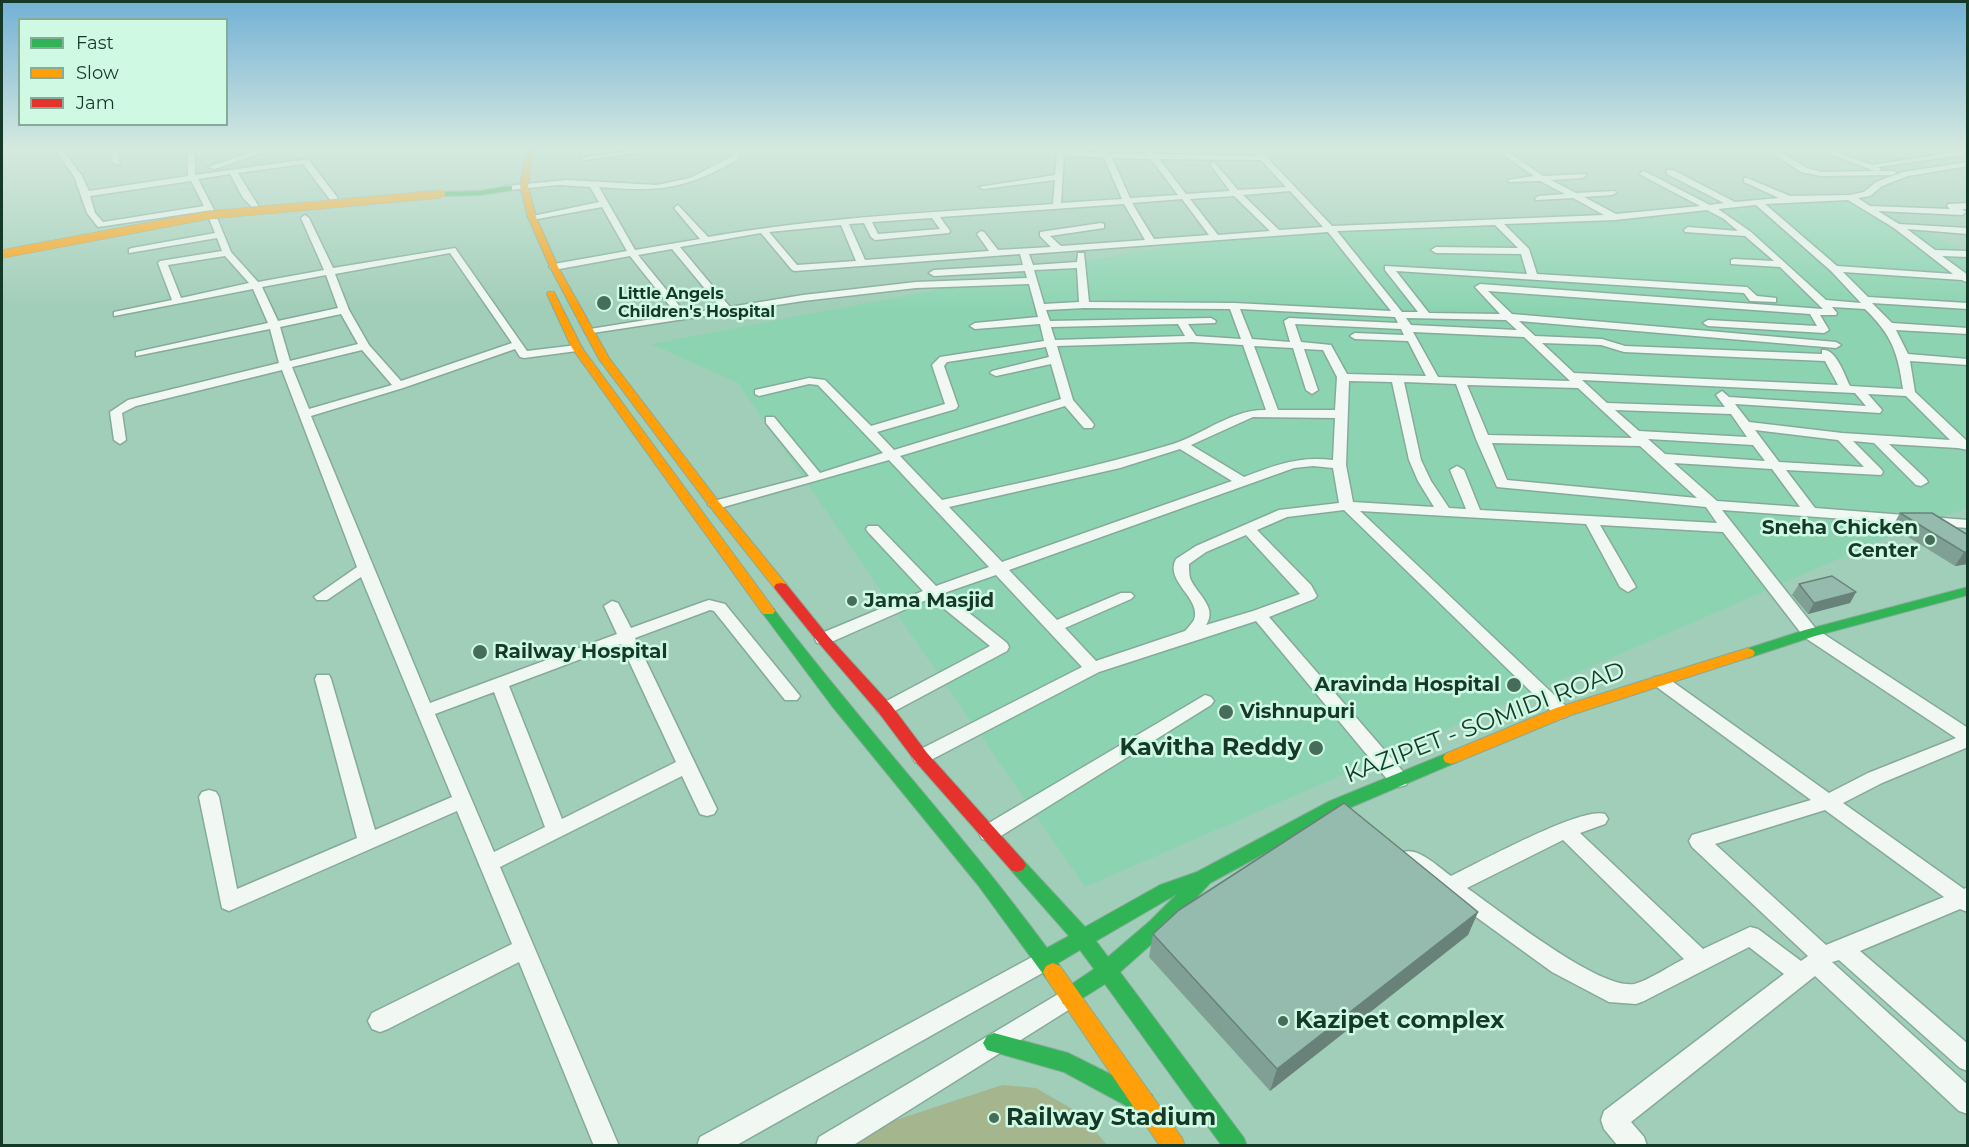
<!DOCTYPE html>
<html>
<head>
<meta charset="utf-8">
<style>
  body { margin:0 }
  #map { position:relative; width:1969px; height:1147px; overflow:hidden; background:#a1ceb8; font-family:Montserrat,sans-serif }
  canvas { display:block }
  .frame { position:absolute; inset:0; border:3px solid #153928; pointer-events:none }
  .legend { position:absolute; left:18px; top:18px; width:210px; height:108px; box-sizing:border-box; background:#d0f9e3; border:2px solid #85ac98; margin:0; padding:8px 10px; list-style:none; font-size:18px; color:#153928 }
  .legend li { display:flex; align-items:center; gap:12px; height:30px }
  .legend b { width:30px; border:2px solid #85ac98 }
</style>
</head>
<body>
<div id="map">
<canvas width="1969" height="1147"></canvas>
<div class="frame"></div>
<ul class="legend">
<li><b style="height:8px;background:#30b455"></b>Fast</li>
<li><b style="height:8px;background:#ff9f0a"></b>Slow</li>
<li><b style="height:8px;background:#e5322d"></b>Jam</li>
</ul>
</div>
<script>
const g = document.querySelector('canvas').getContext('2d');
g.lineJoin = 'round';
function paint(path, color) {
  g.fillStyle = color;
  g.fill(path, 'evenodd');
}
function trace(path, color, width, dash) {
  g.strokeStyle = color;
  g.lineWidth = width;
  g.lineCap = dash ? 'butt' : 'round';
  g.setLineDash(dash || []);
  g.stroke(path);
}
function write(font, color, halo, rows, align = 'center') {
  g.font = font + ' Montserrat,sans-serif';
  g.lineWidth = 5;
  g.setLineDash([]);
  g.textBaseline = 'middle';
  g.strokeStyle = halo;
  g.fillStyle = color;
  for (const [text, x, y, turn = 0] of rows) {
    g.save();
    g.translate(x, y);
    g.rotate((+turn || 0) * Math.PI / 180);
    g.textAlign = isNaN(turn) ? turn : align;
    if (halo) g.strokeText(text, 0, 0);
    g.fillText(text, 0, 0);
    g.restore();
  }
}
paint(new Path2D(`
  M1850 197 1967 252V508L1889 537 1085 887 738 383 651 344 1215 237Z`), '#8cd4b1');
paint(new Path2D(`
  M1002 1085 1036 1088 1081 1114 1107 1145H856L893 1121Z`), '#a5b58e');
const street = new Path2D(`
  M54 149H62L82 176 89 191 188 176 187 149H195V175L308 159 337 197V201H331L303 164 238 173 259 207 255 210 243 198 230 174 198 179 213 208 231 252 258 282 324 270 301 218 305 215 309 218 333 268 455 248 527 351 577 345 582 348 577 351 524 358 520 357 515 349 403 388 311 416 430 703 617 634 604 606 612 601 618 603 631 628 703 602 709 600 725 604 800 696 797 700H785L714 611 710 610 635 638 717 809 714 814 707 816 700 814 682 776 500 867 619 1146H594L519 962 388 1029 380 1032 372 1029 368 1021 372 1013 512 944 457 811 236 908 229 911 222 908 199 797 202 792 209 790 216 792 219 797 237 889 357 838 315 679 317 675H329L331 679 375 830 452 797 361 577 327 600H317L314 597 357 567 282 370 136 406 122 413 126 440 120 444 114 440 110 412 128 400 279 363 270 329 136 356V352L268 323 253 289 114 316V312L172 300 158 263 160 261 222 251 217 238 129 253V249L132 248 215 233 206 211 98 227 87 213 74 176ZM191 181 204 206 103 222 95 213 90 196ZM450 253 512 343 401 381 369 345 349 310 335 274ZM225 256 249 283 181 298 168 265ZM326 275 338 308 278 321 262 287ZM341 314 358 344 290 361 280 327ZM362 350 392 385 309 409 292 367ZM621 644 676 762 562 819 509 686ZM494 692 545 827 494 852 435 714Z
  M109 149H117L120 165 113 163Z
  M261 149H273L215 169 208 167Z
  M299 149H315L316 150 312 152Z
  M643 149H668L584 160 580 158Z
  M733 149H741L738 159C686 190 658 192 599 187L635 250 700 239 674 208 678 205 708 237C822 217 938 212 1053 204L1055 180 983 189 979 187 1055 175 1057 149 1102 153 1100 149H1108L1110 154H1148L1146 152 1150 150 1156 154 1257 156 1251 149H1259L1332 226 1604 215 1573 198 1536 200 1535 198 1539 196 1565 194 1540 181 1509 182 1508 180 1534 176 1495 149H1504L1543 176 1585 174 1586 176 1582 178 1551 180 1576 193 1615 191 1616 193 1612 195 1584 197 1616 214 1700 206 1641 175 1640 173 1644 171 1710 205 1724 203 1667 174V170H1673L1735 202 1779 198 1744 182V178H1747L1790 196 1850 195 1864 192 1876 182 1903 172 1968 162V166L1908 176 1882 186 1870 196 1858 198 1870 206 1950 209 1947 206 1948 204 1968 203V209H1962L1966 212 1962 215 1878 211 1899 224 1968 228V234L1907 229 1935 250 1968 251V257L1942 256 1968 275V283L1962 280 1843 272 1868 297 1968 303V309L1872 303 1892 323 1968 328V334L1896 330 1908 354 1968 359V365L1910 361 1915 392 1968 442V450L1958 448 1889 444 1926 479 1928 482 1921 486 1916 485 1874 443 1853 441 1881 469 1883 472 1881 475 1786 470 1815 508 1968 520V528L1722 510 1816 629 1968 728V747L1882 783 1843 803 1964 889 1968 887V912L1960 909 1860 951 1968 1044V1071L1960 1068 1839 960 1832 962 1968 1085V1114L1959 1111 1815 976 1631 1122 1644 1137 1647 1146H1618L1604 1129 1601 1120 1604 1111 1784 974 1749 947 1644 1001 1636 1004 1609 1002 1552 972 1403 864 1400 858 1403 852C1419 847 1438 867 1451 876 1478 863 1582 806 1605 814L1608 819 1605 824 1580 833 1703 949 1750 927 1758 929 1801 961 1808 956 1692 847 1689 841 1692 835 1811 800 1654 685 1652 681 1654 677H1666L1829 793 1868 773 1956 738 1804 637 1723 532 1600 525 1636 587 1628 592 1620 587 1586 524 1360 511 1568 708 1571 712 1568 716 1562 718 1556 716 1344 510 1287 517 1257 530 1311 585 1317 596 1314 599 1269 617 1406 775 1408 780 1406 785 1399 787 1392 785 1256 621 1099 672 927 762 921 764 915 762 912 757 915 752 1082 667 996 575 944 593 1007 643 1009 647 1007 651 891 713H879L876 709 879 705 990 646 931 598 829 643H817L815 639 817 635 923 591 868 532 866 529 868 526H878L936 586 989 567 889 460 720 508 715 509 708 505 710 502 809 476 766 423V417H774L820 473 883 453 818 385 809 384 759 396 755 394V390L809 378 825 380 871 426 945 404 932 365 940 357 1044 341 1040 324 975 329 970 326 975 323 1038 317 1029 284 916 288 803 301 586 334 585 332 590 329 677 315 630 256 554 270 549 267 554 264 627 251 602 207 532 220 528 217 599 202 590 187 558 185 509 190H506V186L566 180 657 185 690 178 732 156ZM1064 155 1104 158 1122 199 1061 203ZM1112 158 1151 159 1178 195 1130 198ZM1159 159 1261 160 1286 187 1238 190 1214 162 1210 164 1230 191 1186 194ZM1290 191 1323 227 1279 230 1243 195ZM1234 196 1270 231 1218 235 1190 199ZM1182 199 1209 235 1154 239 1132 203ZM1848 200 1894 228 1953 274 1837 266 1765 204ZM1124 204 1145 240 1061 246 1050 236 1104 228V224L1101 223 1040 232V236L1051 247 998 250 984 232 981 231 977 234 989 251 865 260 849 224 864 223 871 237 875 240 949 233 950 231 940 217ZM1756 205 1831 271 1861 303 1826 300 1751 232 1718 209ZM1707 210 1724 219 1738 231 1688 227 1684 230 1685 232 1745 236 1774 261 1734 259 1731 260V264L1780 267 1823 309 1480 284 1475 287 1500 314 1429 313 1396 271 1744 293 1750 301 1776 302V298L1757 296 1747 287 1537 274 1529 249 1504 224 1615 220ZM932 218 940 229 878 234 872 222ZM841 225 856 261 797 265 769 232ZM1495 225 1518 248 1436 247 1431 250 1436 253 1521 254 1527 274 1385 266V270L1418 312H1402L1337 231ZM1328 232 1391 311 1234 303 1089 302 1084 253H1078L1077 262 1033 265 1029 254ZM761 233 792 270 795 271 1020 254 1023 265 934 270 929 273 934 276 1025 271 1027 278 916 282 803 295 730 307 680 247ZM672 249 721 308 686 314 638 255ZM1077 268 1079 302 1044 304 1034 270ZM1488 291 1810 314 1817 326 1708 320 1703 323 1708 326 1824 333 1829 330 1820 315H1836L1837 313 1832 307 1865 309C1892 335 1898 353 1903 389L1850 386C1844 374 1836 348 1822 350V354L1625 346 1602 339 1535 336 1519 321 1836 348 1841 345 1836 342 1512 314ZM1084 308 1230 309 1241 339 1196 336 1188 324 1215 323 1216 321 1211 318 1050 321 1046 310ZM1240 309 1395 317 1398 323 1289 318 1284 321 1290 342 1252 339ZM1406 318 1506 320 1517 330 1411 325ZM1178 324 1185 336 1055 340 1051 327ZM1295 324 1401 329 1404 335 1355 333 1350 336 1355 339 1408 341 1426 376 1347 374 1331 345 1301 342ZM1413 332 1524 337 1570 381 1438 377ZM1192 342 1243 345 1266 410C1232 409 1204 434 1173 444 1097 467 1019 483 942 500L900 456 1065 406 1084 428H1092L1094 425 1092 422 1073 400 1057 346ZM1542 343 1601 345 1624 352 1825 361 1838 385 1574 373ZM1254 346 1293 348 1306 390 1312 394 1318 390 1304 349 1323 350 1337 377 1335 410H1278ZM1046 347 1049 357 992 371 990 373 996 376 1051 364 1061 399 894 450 877 432 956 409 958 406 944 366 947 362ZM1582 380 1855 393 1866 406 1729 397 1722 391 1716 395 1725 407 1607 403ZM1349 381 1392 382 1409 460 1418 481 1434 507 1353 502 1346 465ZM1404 382 1456 384 1476 439 1497 487 1706 507 1717 523 1480 510 1464 470 1457 466 1450 470 1466 509 1449 508 1431 481 1421 460ZM1467 385 1578 388 1632 438 1488 435ZM1868 394 1906 396 1950 440 1842 433 1749 422 1735 404 1880 413 1882 410ZM1615 410 1731 414 1747 437 1639 431ZM1253 417 1335 418 1333 460C1298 456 1276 465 1244 477L1191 445ZM1755 430 1838 440 1864 467 1779 462ZM1648 439 1753 445 1765 461 1665 454ZM1492 443 1640 446 1697 498 1507 480ZM1180 449 1232 481 1002 562 949 507 1120 468ZM1674 463 1772 469 1800 507 1717 501ZM1313 466 1333 468 1339 503 1279 510 1196 546 1176 559C1164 582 1202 598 1194 620 1192 623 1188 628 1185 631L1096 661 1065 628 1131 599 1134 596 1131 593H1121L1057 620 1009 570 1294 468ZM1246 535 1300 594 1253 611 1206 625C1218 607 1197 595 1190 578 1189 574 1189 568 1189 564L1206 552ZM1825 810 1944 897 1826 945 1715 844ZM1563 840 1684 959C1671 965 1648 981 1634 984 1599 990 1499 910 1467 888Z
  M1728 149H1776L1807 168 1821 172 1875 171 1816 149H1827L1872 165 1968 150V154L1878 167 1881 169 1879 171H1895L1896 173 1892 175 1821 176 1801 172 1769 151H1732Z
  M1205 695 1211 697 1214 701 1211 705 996 839 989 841 982 839 979 833 982 827Z
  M1045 950 1053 953 1056 960 1053 967 735 1146H697L700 1137Z
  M1070 987 1078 990 1081 997 1078 1004 852 1146H816L819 1137Z`);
const fast = new Path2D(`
  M509 186H512V190L481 195 441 196 437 194 441 192 481 191Z
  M1968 587V595L1815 636 1748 658 1743 656 1741 653 1743 650 1805 630Z
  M768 607 773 608C861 724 961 831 1047 948L1069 936 1011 870 1008 865 1011 860 1017 858 1023 860 1085 927 1160 885 1197 872 1330 801 1445 754 1451 752 1457 754 1459 758 1457 762 1342 811 1210 883 1164 933 1120 972 1244 1138 1247 1146H1222L1105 984 1070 1006 1063 1004 1060 997 1063 990 1094 969 1080 950 1058 963 1063 972 1060 978 1053 981 1046 978 978 885 832 706 761 611ZM1177 894 1150 921 1108 957 1096 941Z
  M994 1033 1068 1053 1152 1095 1155 1103 1152 1111 1144 1114 1136 1111 1064 1072 987 1050 983 1043 987 1036Z`);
const slow = new Path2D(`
  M527 149H533L528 186 536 217 558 267 609 358 719 502 786 584 788 587 786 590H776L711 508 599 359 550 267 528 217 520 186Z
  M548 292H554L582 348 773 608 775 611 773 614H763L572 348 547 294Z
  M1748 648 1753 650 1755 653 1753 656 1568 716 1457 762 1451 764 1445 762 1443 758 1445 754 1556 708Z
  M1053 963 1060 966 1182 1138 1185 1146H1160L1046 978 1043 972 1046 966Z`);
const jam = new Path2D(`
  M781 583 786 584 828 636 891 705 927 753 1023 860 1026 865 1023 870 1017 872 1011 870 915 761 879 713 818 642 776 590 774 587 776 584Z`);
trace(street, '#86aa99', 3);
trace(fast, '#86aa99', 2);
trace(slow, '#86aa99', 2);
trace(jam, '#86aa99', 2);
paint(street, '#f1f8f4');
paint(fast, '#30b455');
paint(slow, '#ff9f0a');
paint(jam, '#e5322d');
trace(new Path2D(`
  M2 202 6 149`), '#b8c6bf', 2, [4.5, 4.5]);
const slowBridge = new Path2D(`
  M2 254 209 215 441 194`);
trace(slowBridge, '#86aa99', 9, []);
trace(slowBridge, '#ff9f0a', 8);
paint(new Path2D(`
  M1900 513 1968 535V564L1955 566 1892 527Z
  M1799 584 1856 592 1850 603 1808 614 1792 595Z
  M1478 912 1468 935 1270 1091 1149 957 1153 934Z`), '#80a096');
paint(new Path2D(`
  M1964 552H1968V564L1955 566Z
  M1856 592 1850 603 1808 614 1814 603Z
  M1478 912 1468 935 1270 1091 1277 1069Z`), '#68827a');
const building = new Path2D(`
  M1900 513H1932L1968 535V552H1964Z
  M1832 576 1856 592 1814 603 1799 584Z
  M1344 803 1478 912 1277 1069 1153 934 1179 910Z`);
paint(building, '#95baae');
trace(building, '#68827a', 1.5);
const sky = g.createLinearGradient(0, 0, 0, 310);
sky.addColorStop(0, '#73b1d5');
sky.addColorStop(0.48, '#d5e9df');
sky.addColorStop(1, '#d5e9df00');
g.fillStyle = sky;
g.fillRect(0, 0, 1969, 310);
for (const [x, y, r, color] of [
  [604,303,8,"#466d5a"],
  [1930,540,6,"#466d5a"],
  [852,601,6,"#466d5a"],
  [480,652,8,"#466d5a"],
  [1514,685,8,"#466d5a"],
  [1226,712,8,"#466d5a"],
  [1316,748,8,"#466d5a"],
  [1283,1021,6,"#466d5a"],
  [994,1118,6,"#466d5a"]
]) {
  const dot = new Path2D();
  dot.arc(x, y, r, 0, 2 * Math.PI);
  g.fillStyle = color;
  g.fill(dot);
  trace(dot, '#d0f9e3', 2);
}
write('bold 16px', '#153928', '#d0f9e3', [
  ["Little Angels",618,294],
  ["Children's Hospital",618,312]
], 'left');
write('bold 20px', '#153928', '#d0f9e3', [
  ["Sneha Chicken",1918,528,"right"],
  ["Center",1918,551,"right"],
  ["Jama Masjid",864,601],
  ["Railway Hospital",494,652],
  ["Aravinda Hospital",1500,685,"right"],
  ["Vishnupuri",1240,712]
], 'left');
write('24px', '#153928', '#d0f9e3', [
  ["KAZIPET - SOMIDI ROAD",1485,723,-21]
]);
write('bold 24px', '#153928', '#d0f9e3', [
  ["Kavitha Reddy",1302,748,"right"],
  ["Kazipet complex",1295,1021],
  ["Railway Stadium",1006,1118]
], 'left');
</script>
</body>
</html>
